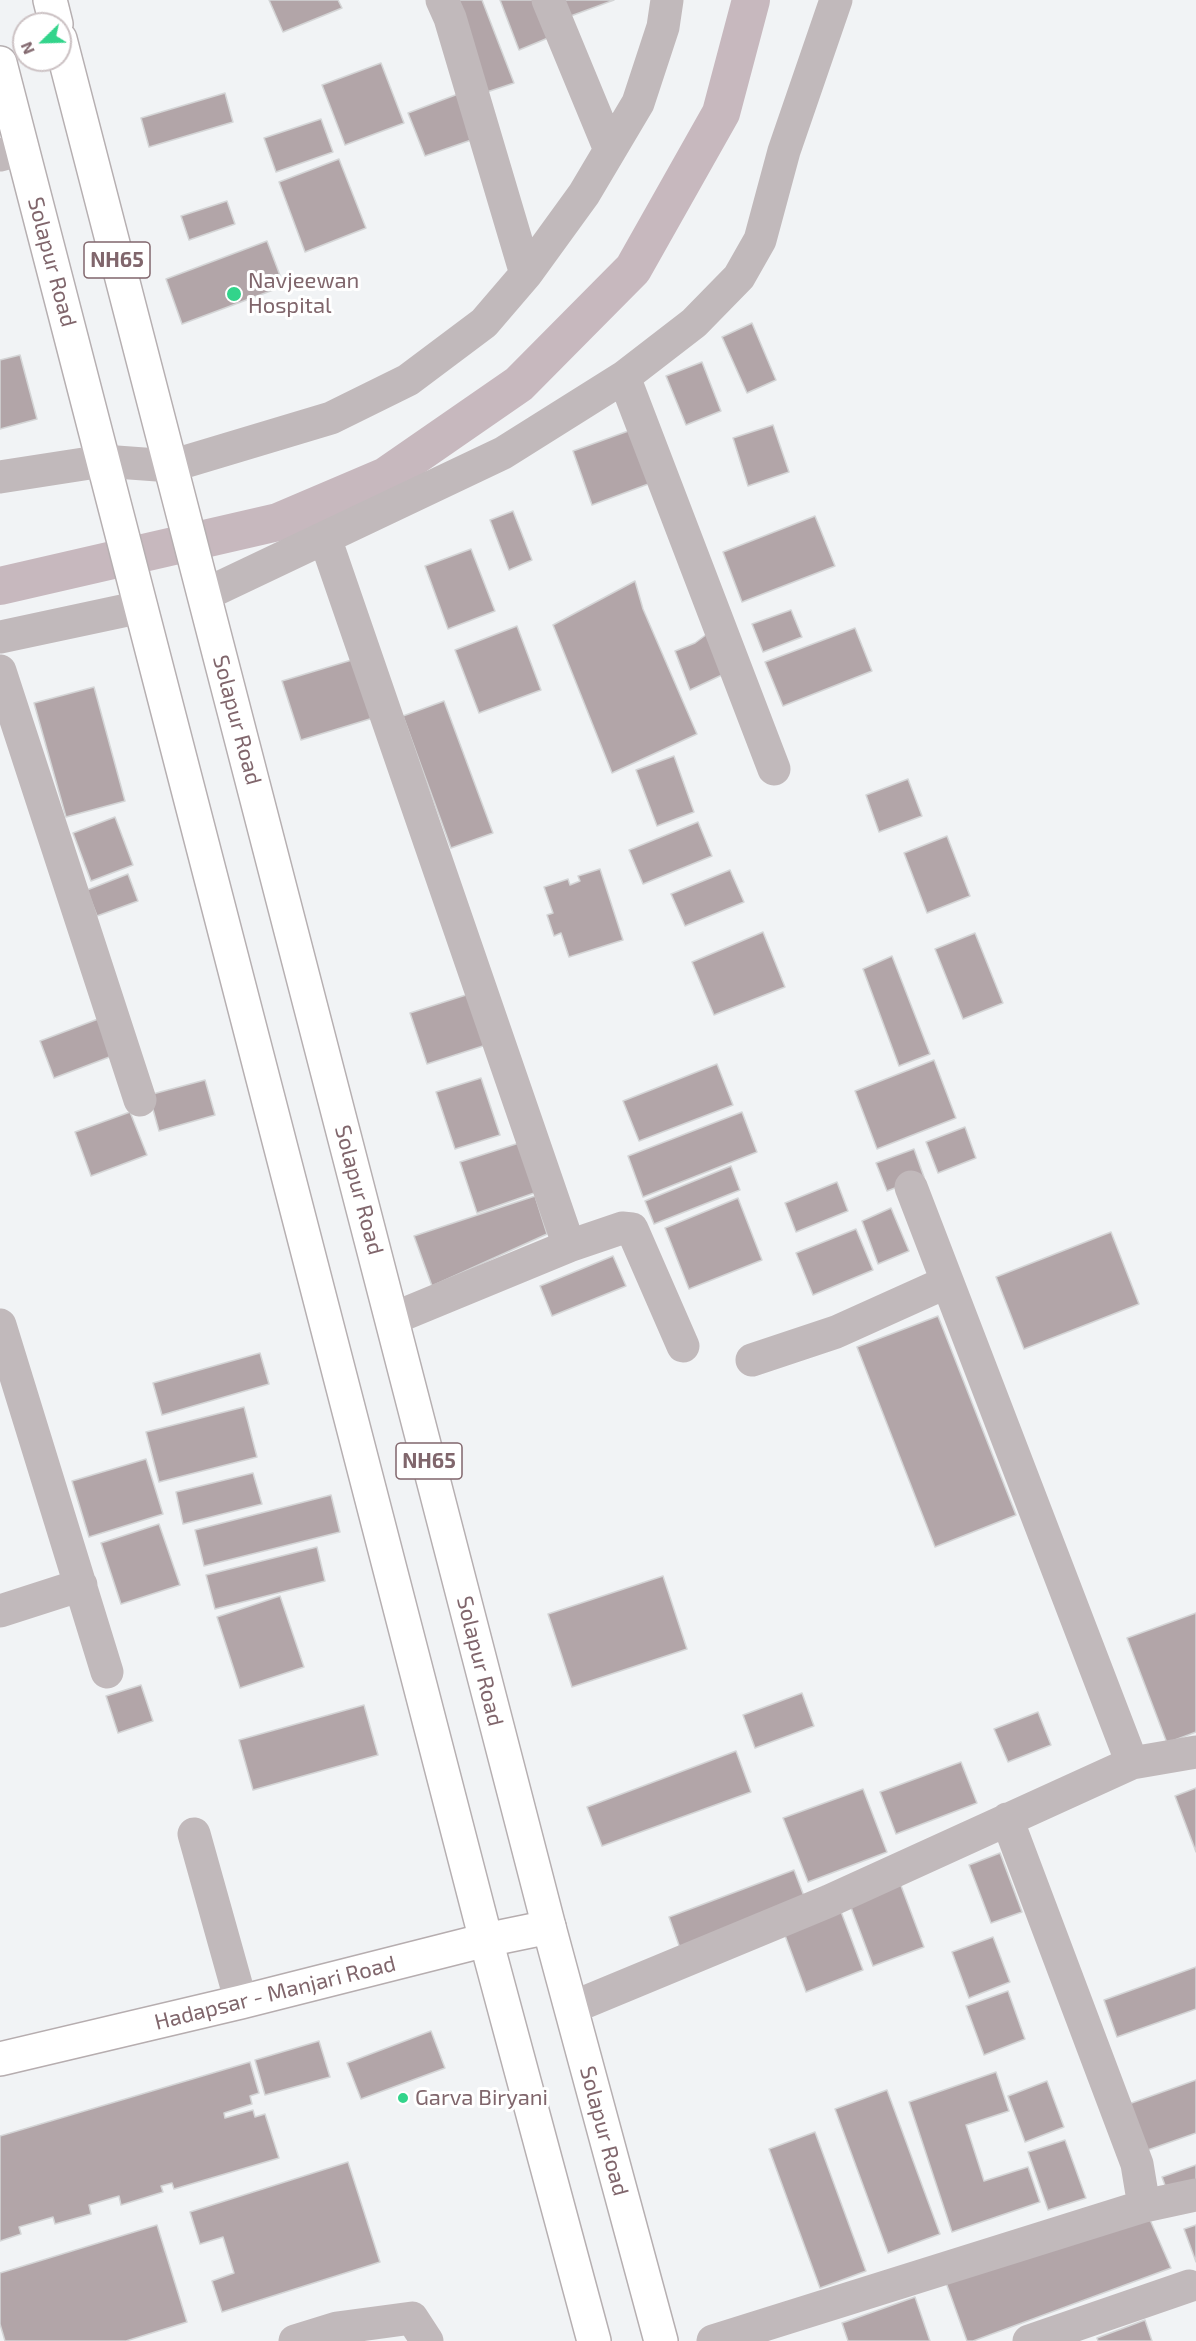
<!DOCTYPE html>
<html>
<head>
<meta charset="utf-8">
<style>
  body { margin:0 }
  #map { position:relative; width:1196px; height:2341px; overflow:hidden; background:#f1f3f5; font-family:"Exo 2",sans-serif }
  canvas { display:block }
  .north { position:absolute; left:12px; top:12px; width:60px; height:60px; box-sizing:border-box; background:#fff; border:2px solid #ccc2c4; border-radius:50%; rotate:247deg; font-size:16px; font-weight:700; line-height:24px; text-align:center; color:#80666c }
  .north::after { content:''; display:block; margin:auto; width:21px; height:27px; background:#32d48b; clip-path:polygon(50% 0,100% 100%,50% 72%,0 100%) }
</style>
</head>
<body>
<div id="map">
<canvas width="1196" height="2341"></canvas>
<div class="north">N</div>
</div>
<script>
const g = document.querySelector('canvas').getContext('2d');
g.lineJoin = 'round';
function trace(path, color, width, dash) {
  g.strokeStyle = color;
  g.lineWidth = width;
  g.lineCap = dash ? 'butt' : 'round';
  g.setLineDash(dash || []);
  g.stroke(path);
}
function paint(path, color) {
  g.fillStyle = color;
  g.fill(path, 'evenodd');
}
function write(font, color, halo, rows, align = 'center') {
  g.font = font + ' "Exo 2",sans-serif';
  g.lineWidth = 6;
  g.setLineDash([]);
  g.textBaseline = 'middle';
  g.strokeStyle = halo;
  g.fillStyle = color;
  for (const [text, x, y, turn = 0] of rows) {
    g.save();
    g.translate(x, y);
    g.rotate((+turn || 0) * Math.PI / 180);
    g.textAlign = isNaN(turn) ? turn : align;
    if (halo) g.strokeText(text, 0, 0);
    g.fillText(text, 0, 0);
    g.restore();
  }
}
trace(new Path2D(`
  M0 586 278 522 386 476 519 384 633 269 721 113 751 0`), '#c7b8be', 38);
const building = new Path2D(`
  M269 0H338L342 8 283 32Z
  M459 0H482L514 83 481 94Z
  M500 0H533L548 38 519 50Z
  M561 0H614L568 17Z
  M381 63 404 123 345 145 322 85Z
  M225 93 233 122 149 147 141 118Z
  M458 94 474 139 425 156 408 113Z
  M321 119 333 152 276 172 264 138Z
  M339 159 366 228 305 252 279 182Z
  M227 201 235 224 189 240 181 216Z
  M267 241 284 286 182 324 166 279Z
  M752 323 776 380 747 393 722 337Z
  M20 355 37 419 0 429V360Z
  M702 362 721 411 686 425 666 376Z
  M773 425 789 472 748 486 733 438Z
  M631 430 651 483 592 505 573 451Z
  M513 511 532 560 509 570 490 520Z
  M815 516 835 566 742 602 723 552Z
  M471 549 495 611 448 629 425 566Z
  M635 581 643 609 697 734 612 773 553 625Z
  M791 610 802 637 763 652 752 624Z
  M517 626 541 690 479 713 455 650Z
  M855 628 872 671 783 706 765 662Z
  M707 634 724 674 690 690 675 651 695 643Z
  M355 659 373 718 301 740 282 681Z
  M94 687 125 801 66 817 34 703Z
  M444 701 493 833 451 848 403 716Z
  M674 756 694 812 657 826 636 770Z
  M908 779 922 816 879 832 866 795Z
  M115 817 133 865 91 881 73 833Z
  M698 822 712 856 643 884 629 850Z
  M947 836 970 896 927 913 904 853Z
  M600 869 623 940 569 957 561 933 554 936 547 915 553 913 544 887 568 879 570 885 580 881 578 876Z
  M730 870 744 902 685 926 671 894Z
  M128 874 138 901 97 916 87 890Z
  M763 932 785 987 714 1015 692 962Z
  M975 933 1003 1003 963 1019 935 949Z
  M892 956 930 1054 899 1066 863 969Z
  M469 994 486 1045 427 1064 410 1013Z
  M98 1019 112 1056 54 1078 40 1041Z
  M934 1060 956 1118 877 1149 855 1091Z
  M717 1064 733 1105 639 1141 623 1101Z
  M481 1078 500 1135 455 1149 436 1092Z
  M205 1080 215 1115 159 1131 149 1095Z
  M130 1112 147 1155 91 1176 75 1132Z
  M742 1112 757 1152 643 1197 628 1156Z
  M965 1127 976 1158 938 1173 926 1142Z
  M522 1142 537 1192 477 1213 460 1162Z
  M914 1149 924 1177 887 1191 876 1163Z
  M731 1166 740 1190 654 1224 645 1201Z
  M837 1182 848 1211 796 1232 785 1203Z
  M535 1196 547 1234 432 1286 414 1236Z
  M738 1198 762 1260 689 1289 665 1228Z
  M891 1208 909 1251 878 1264 862 1221Z
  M856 1229 873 1270 813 1295 796 1253Z
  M1111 1232 1139 1304 1024 1349 996 1277Z
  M613 1256 626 1286 552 1316 540 1286Z
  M938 1316 1016 1515 935 1547 857 1347Z
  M260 1353 269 1384 162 1415 153 1383Z
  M244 1407 257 1457 159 1482 146 1432Z
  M146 1459 163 1514 89 1537 72 1481Z
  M253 1473 262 1504 183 1524 176 1492Z
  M331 1495 340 1532 204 1566 195 1530Z
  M159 1524 180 1585 121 1604 101 1543Z
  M317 1547 325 1581 215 1609 206 1575Z
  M663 1576 687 1649 572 1687 548 1614Z
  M280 1596 304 1667 240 1688 217 1617Z
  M1196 1613V1732L1167 1743 1127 1638Z
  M141 1685 153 1721 118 1733 106 1696Z
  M802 1693 814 1726 755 1748 743 1715Z
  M364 1705 378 1755 253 1790 239 1740Z
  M1038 1712 1051 1745 1008 1762 994 1729Z
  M736 1751 751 1792 602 1846 587 1807Z
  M961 1762 977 1803 896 1834 880 1792Z
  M1196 1788V1852L1175 1796Z
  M863 1789 887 1852 808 1882 783 1818Z
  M1000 1853 1022 1912 991 1923 969 1865Z
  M794 1870 807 1904 681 1951 669 1917Z
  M900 1883 924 1947 873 1966 849 1902Z
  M840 1909 863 1970 806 1992 783 1930Z
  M993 1937 1010 1982 969 1998 952 1952Z
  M1196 1967V2009L1117 2037 1104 2000Z
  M1008 1991 1025 2039 984 2055 966 2006Z
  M431 2031 445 2068 361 2099 347 2063Z
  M319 2041 330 2077 265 2095 255 2060Z
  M250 2062 259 2093 250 2096 252 2104 224 2113 225 2118 253 2110 255 2117 265 2114 279 2158 174 2189 172 2183 161 2186 163 2192 121 2205 119 2196 89 2205 91 2214 55 2224 53 2217 19 2227 21 2234 0 2241V2136Z
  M996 2072 1009 2111 966 2125 984 2181 1028 2167 1040 2202 952 2232 909 2102Z
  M1196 2080V2133L1142 2152 1126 2105Z
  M1047 2081 1064 2127 1025 2142 1008 2096Z
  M887 2090 940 2234 888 2253 835 2109Z
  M815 2132 866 2271 820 2288 769 2149Z
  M1065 2140 1086 2198 1048 2210 1028 2152Z
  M348 2162 380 2262 222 2312 212 2281 234 2273 223 2237 200 2244 190 2212Z
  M1196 2165V2198L1173 2207 1162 2177Z
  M1144 2206 1171 2268 973 2341H967L944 2277Z
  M157 2225 187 2322 126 2341H5L0 2324V2273Z
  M1196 2225V2262L1184 2229Z
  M915 2297 930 2341H848L842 2323Z
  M1145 2320 1152 2341H1098L1097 2338Z`);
paint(building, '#b2a5a8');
trace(building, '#d4d5d6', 1.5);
const major = new Path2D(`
  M0 2059 241 2002 486 1940 549 1927`);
const highway = new Path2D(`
  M50 0 56 24
  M60 39 549 1927 661 2341
  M0 63 486 1940 594 2341`);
trace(major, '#b6adaf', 36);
trace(highway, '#b6afb1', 36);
trace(new Path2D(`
  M442 0 450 18 526 274
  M548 0 610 150
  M0 155 22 149
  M624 377 774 769
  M0 477 103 461 171 466 331 418 408 380 484 323 526 274 584 194 638 103 663 27 667 0
  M325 538 569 1246
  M204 595 503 453 624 377 694 323 739 277 760 240 784 151 836 0
  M0 637 141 607
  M0 671 140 1100
  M911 1187 1132 1763
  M392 1319 569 1246 622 1228 632 1229 683 1346
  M0 1325 107 1672
  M752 1360 836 1332 947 1282
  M0 1611 81 1585
  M1007 1819 1137 2164 1144 2206
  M194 1834 241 2002
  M571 2008 829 1901 1132 1763 1196 1752
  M295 2341 337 2328 412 2318 427 2341
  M713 2341 1144 2206 1196 2195
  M1029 2341 1189 2286`), '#c1b9bb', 33);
trace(major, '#fff', 33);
trace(highway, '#fff', 33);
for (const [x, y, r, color] of [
  [234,294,8,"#32d48b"],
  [403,2098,6,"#32d48b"]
]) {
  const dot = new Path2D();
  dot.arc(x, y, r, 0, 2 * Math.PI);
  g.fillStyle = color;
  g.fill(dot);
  trace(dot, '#fff', 2);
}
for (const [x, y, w] of [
  [117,260,66],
  [429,1461,66]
]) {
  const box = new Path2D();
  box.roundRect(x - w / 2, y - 18, w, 36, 4.5);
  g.fillStyle = '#fff';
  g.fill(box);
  trace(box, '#80666c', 1.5);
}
write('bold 21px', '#80666c', null, [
  ["NH65",117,260],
  ["NH65",429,1461]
]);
write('22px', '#80666c', '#fff', [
  ["Solapur Road",52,262,75],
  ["Solapur Road",237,720,75],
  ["Solapur Road",359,1190,75],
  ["Solapur Road",480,1661,76],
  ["Hadapsar - Manjari Road",275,1993,-14],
  ["Solapur Road",604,2131,75]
]);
write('22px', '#80666c', '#fff', [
  ["Navjeewan",248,281],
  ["Hospital",248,306],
  ["Garva Biryani",415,2098]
], 'left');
</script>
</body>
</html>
